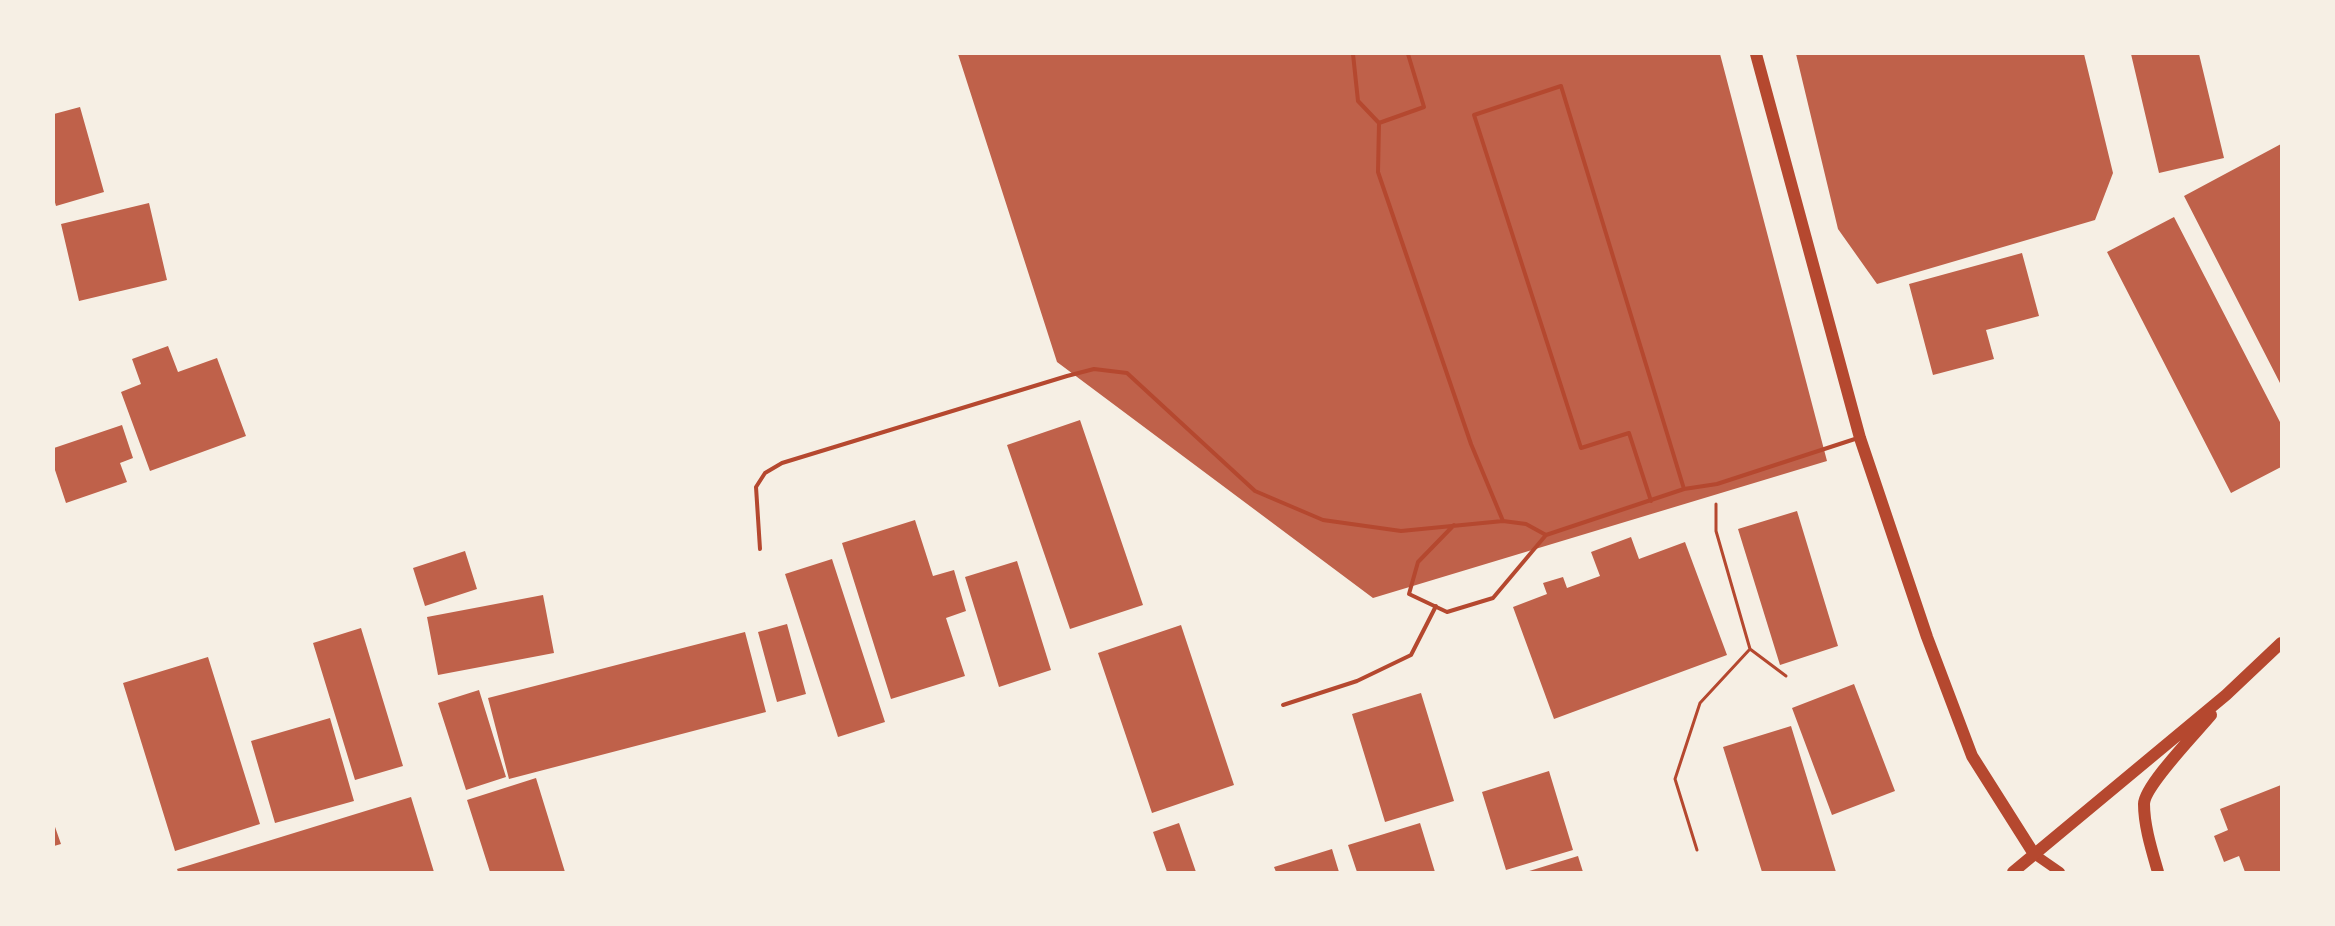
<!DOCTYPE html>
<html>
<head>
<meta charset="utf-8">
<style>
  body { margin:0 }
  #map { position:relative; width:2335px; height:926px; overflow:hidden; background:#f6efe4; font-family:"PT Sans",sans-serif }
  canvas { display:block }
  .frame { position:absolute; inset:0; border:55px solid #f6efe4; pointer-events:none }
</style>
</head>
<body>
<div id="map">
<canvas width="2335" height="926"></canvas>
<div class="frame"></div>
</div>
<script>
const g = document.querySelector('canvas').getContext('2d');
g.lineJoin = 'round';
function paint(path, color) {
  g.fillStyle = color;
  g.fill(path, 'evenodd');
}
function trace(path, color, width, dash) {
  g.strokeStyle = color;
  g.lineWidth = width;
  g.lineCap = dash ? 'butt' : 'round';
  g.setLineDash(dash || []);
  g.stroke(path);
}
paint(new Path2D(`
  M958 54H1720L1827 461 1373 598 1057 362Z
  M1796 54H2084L2113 173 2095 220 1877 284 1838 229Z
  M2131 54H2199L2224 158 2159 173Z
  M80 107 104 192 56 206 54 199V114Z
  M2281 144V385L2184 196Z
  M149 203 167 280 79 301 61 224Z
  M2174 217 2281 424V467L2231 493 2107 252Z
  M2022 253 2039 316 1986 330 1994 359 1933 375 1909 284Z
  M168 346 178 372 217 358 246 436 150 471 121 392 141 384 132 359Z
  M1080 420 1143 605 1070 629 1007 445Z
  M122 425 133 458 120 463 127 482 66 503 54 467V448Z
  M1797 511 1838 646 1780 665 1738 529Z
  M915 520 933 576 954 570 966 611 946 618 965 676 891 699 842 543Z
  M1631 537 1639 559 1685 542 1727 655 1554 719 1513 607 1547 594 1543 583 1563 577 1567 588 1600 576 1591 552Z
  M465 551 477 589 425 606 413 568Z
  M832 559 885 722 838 737 785 574Z
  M1017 561 1051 670 999 687 965 577Z
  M543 595 554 653 438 675 427 617Z
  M787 624 806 694 777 702 758 632Z
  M1181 625 1234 785 1152 813 1098 653Z
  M361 628 403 766 355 780 313 643Z
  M745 632 766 712 509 779 488 698Z
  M208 657 260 824 175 851 123 683Z
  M1854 684 1895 791 1832 815 1792 708Z
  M479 690 506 777 466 790 438 703Z
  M1421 693 1454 801 1385 822 1352 714Z
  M330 718 354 801 275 823 251 741Z
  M1791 726 1836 872H1762L1723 747Z
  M1549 771 1573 850 1506 870 1482 792Z
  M536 778 565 872H490L467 800Z
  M2281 785V872H2245L2239 856 2224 862 2214 836 2228 830 2220 809Z
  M411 797 434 872H178L177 869Z
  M1179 823 1196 872H1167L1153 832Z
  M1420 823 1435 872H1357L1348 845Z
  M54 824 61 844 54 846Z
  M1332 849 1339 872H1276L1274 867Z
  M1578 856 1583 872H1526Z`), '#bf614a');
trace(new Path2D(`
  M1716 504V531L1750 649 1786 676
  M1697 850 1675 779 1700 703 1750 649`), '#b5482f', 3);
trace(new Path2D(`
  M1353 54 1358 101 1379 123 1378 172 1471 444 1503 521
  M1379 123 1424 107 1408 54
  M1651 501 1629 433 1581 448 1474 115 1561 86 1684 489
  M1454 525 1418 562 1409 594 1447 612 1493 598 1546 535
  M760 549 756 487 765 473 782 463 1067 376 1094 369 1127 373 1255 491 1323 520 1401 531 1503 521 1526 524 1546 535 1684 489 1717 484 1858 438
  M1283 705 1357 681 1411 655 1436 606`), '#b5482f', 4);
trace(new Path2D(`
  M2034 854 2060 872`), '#b5482f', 10);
trace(new Path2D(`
  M1756 54 1860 438 1927 637 1972 756 2034 854
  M2013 872 2226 695 2281 643
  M2158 872C2152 851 2144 826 2144 804 2144 786 2197 732 2211 715`), '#b5482f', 12);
</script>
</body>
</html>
